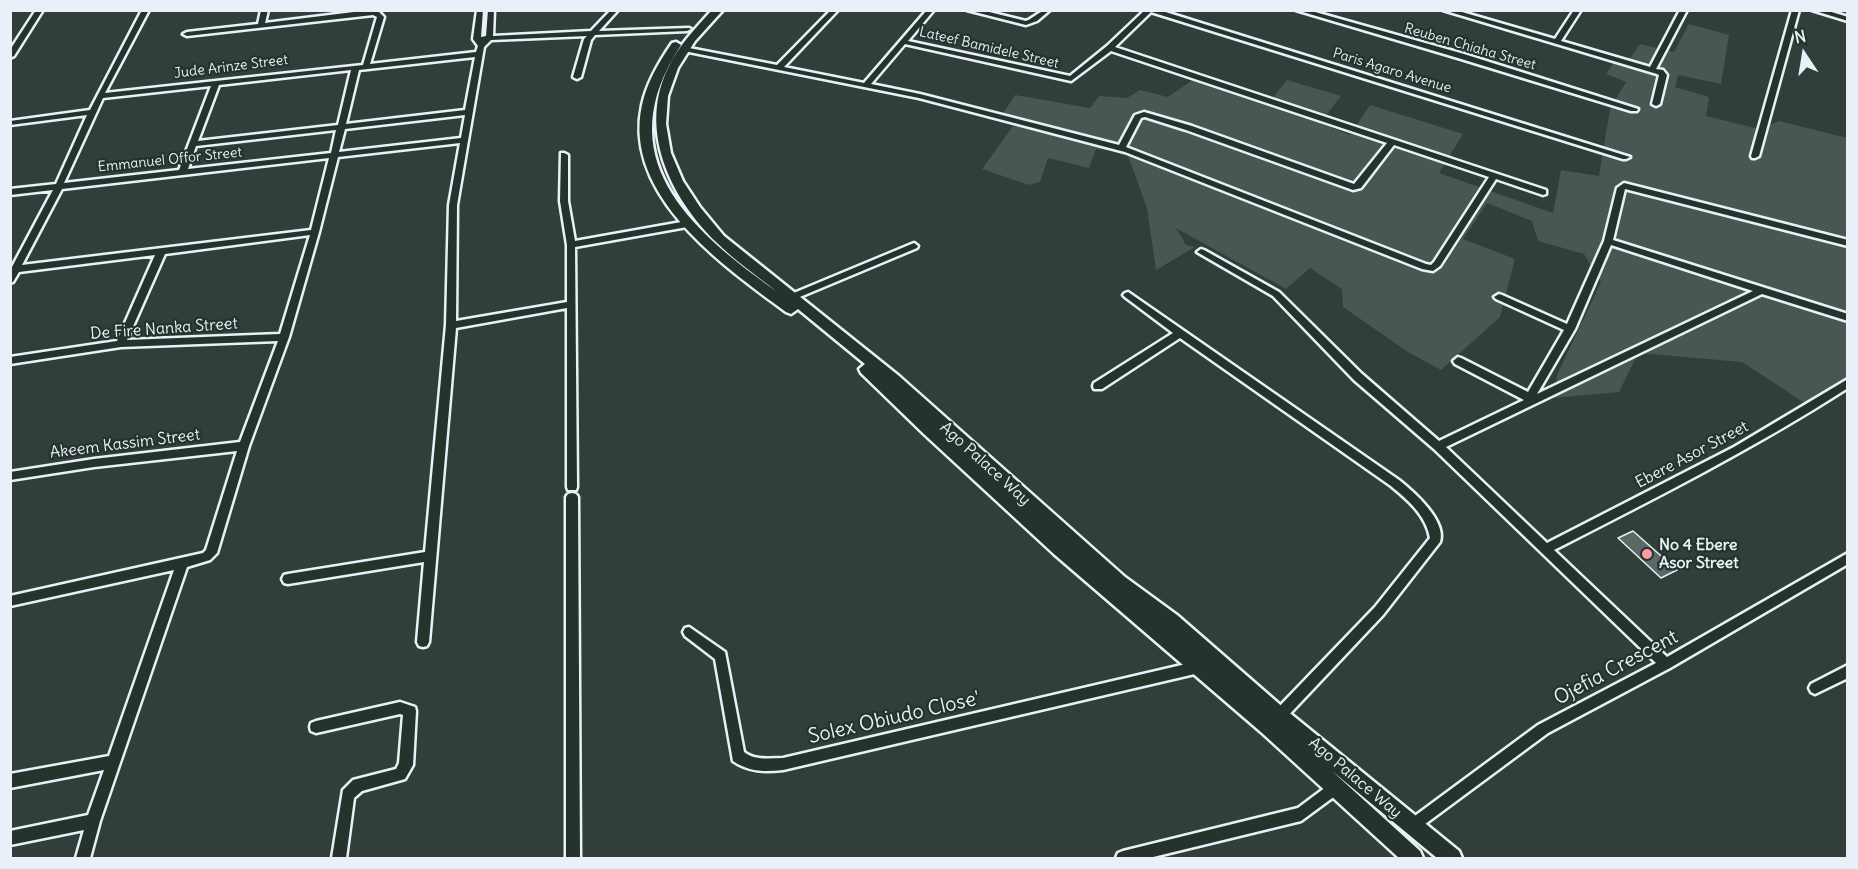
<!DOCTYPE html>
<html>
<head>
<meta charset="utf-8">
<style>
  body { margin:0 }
  #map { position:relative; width:1858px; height:869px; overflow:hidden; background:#323e39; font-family:Delius,sans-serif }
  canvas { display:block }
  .frame { position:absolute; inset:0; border:12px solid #e8f1f8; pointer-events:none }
  .north { position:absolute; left:1774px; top:24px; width:60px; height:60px; -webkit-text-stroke:4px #26332d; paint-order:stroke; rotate:348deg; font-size:16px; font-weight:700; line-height:24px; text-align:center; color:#e8f1f8 }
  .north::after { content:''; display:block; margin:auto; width:21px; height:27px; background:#e8f1f8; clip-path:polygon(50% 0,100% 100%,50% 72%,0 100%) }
</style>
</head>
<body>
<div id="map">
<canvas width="1858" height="869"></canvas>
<div class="frame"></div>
<div class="north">N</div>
</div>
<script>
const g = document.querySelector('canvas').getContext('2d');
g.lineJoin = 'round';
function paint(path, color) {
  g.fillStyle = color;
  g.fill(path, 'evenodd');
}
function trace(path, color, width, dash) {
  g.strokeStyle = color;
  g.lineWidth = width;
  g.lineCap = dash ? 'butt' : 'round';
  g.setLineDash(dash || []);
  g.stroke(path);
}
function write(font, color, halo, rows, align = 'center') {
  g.font = font + ' Delius,sans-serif';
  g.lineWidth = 4.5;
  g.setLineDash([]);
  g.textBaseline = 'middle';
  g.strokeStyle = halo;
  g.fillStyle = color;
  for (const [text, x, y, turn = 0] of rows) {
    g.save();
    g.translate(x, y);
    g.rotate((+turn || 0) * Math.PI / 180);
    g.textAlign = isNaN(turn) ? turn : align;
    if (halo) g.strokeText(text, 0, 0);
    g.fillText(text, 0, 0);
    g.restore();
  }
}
paint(new Path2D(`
  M1689 24 1729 35 1721 84 1678 75 1675 87 1709 97 1706 116 1759 129 1779 121 1847 138V384L1806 404 1742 362 1638 353 1619 392 1554 398 1557 375 1601 282 1584 254 1538 241 1532 221 1487 203 1463 239 1515 259 1500 317 1441 370 1408 352 1343 307 1342 289 1310 268 1286 289 1176 228 1186 245 1195 247 1156 270 1147 208 1127 153 1096 149 1089 168 1048 158 1040 182 1029 185 982 169 1016 122 1002 115 1015 95 1090 108 1099 96 1127 98 1140 90 1168 97 1194 79 1268 104 1287 80 1341 96 1320 123 1350 135 1370 105 1463 134 1439 173 1553 213 1561 170 1599 176 1610 109 1626 82 1606 74 1614 62 1631 57 1640 44 1674 52Z`), '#495651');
const building = new Path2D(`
  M1633 531 1677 570 1661 578 1618 538Z`);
paint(building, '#5c6865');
trace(building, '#e8f1f8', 1.5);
const minor = new Path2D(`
  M36 10H43L14 56 10 58V50Z
  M142 10H149L105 93 363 65 377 17 373 15 187 36 183 34 187 32 258 24 261 10H268L265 23 370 10 379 12 384 17 370 64 476 52 478 46 473 39 477 10H483L481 37 486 36 488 10H494L493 36 591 31 611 10H618L599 31 689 28 691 29 687 31 595 35 591 40 581 77 577 79 573 77 584 39 587 36 491 40 484 47 457 205 456 321 567 302V245L560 201 561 153H564L568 155V201L575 241 687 221 691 224 687 227 575 247 577 487 576 490H568L567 487V308L456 328 429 642 427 646 423 647 419 646 417 642 424 562 288 584 284 583 282 579 284 575 288 574 425 552 446 325 449 205 460 143 338 157 319 232 289 337 249 446 217 553 210 560 187 567 100 821 90 858H76L84 830 10 845V831L88 815 104 770 10 788V774L109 756 174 570 10 606V596L203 553 206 550 237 451 94 467 10 480V472L94 459 240 442 278 341 121 347 10 364V357L117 341 155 255 19 272 13 282 10 283V267H12L53 190 10 195V189L56 184 87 115 10 125V121L90 110ZM475 57 465 110 346 124 359 70ZM351 70 338 125 198 141 219 85ZM211 86 179 170 64 183 103 98ZM465 115 461 138 339 152 345 129ZM336 130 331 153 188 169 196 146ZM329 158 311 230 22 265 62 189ZM310 235 280 334 127 340 165 254Z
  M831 10H838L784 67 864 83 927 10H934L908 41 1070 76 1107 46 1145 10H1159L1630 157 1626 159H1623L1151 12 1115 47 1546 190V194L1543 195 1496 179 1440 266 1433 271 1422 269 1125 152 919 98 684 51 680 49 684 47 777 65ZM905 44 1071 81 1111 51 1387 143 1354 184 1192 126 1144 112 1135 115 1119 145 920 94 871 84ZM1145 117 1186 130 1353 190 1361 188 1394 145 1489 177 1434 262 1431 265 1426 264 1126 147 1141 118Z
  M967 10H981L1026 21C1036 17 1039 10 1050 10L1037 21 1026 25Z
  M1296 10H1308L1464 54 1638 109 1637 111H1631L1458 58Z
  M1443 10H1455L1555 39 1574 10H1581L1561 41 1650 67 1680 10H1687L1656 69 1663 70 1667 75 1660 104 1656 106 1652 104 1659 75 1657 74Z
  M1792 10H1799L1759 156 1755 158H1752L1751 156Z
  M1812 10H1825L1848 17V21Z
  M1624 183 1848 240V246L1625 189 1613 240 1848 314V321L1762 294 1446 447 1547 543 1734 447 1848 379V388C1753 449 1654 499 1554 550L1667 657 1848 553V564L1670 668 1548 733 1413 833 1408 831 1406 826 1408 821 1538 725 1656 663 1434 449 1354 380 1273 296 1197 252 1201 249 1204 250 1279 292 1362 374 1439 441 1524 400 1455 364 1453 361 1458 357 1461 358 1528 392 1564 330 1496 299 1494 297 1499 294 1502 295 1567 324 1604 241 1617 188ZM1611 245 1753 291 1537 394 1575 329Z
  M914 243 918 246 917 248 795 299 792 300 787 297 789 295Z
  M1128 292 1399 480C1414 492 1447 521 1440 542L1383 615 1284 720 1279 722 1274 720 1273 716 1274 712 1375 607 1430 538C1426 515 1408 500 1391 486L1180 338 1102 389H1094L1093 386 1094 383 1173 333 1125 297 1123 295 1125 293Z
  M572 493 576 494 578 497 580 858H566V497L568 494Z
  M689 627 725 652 744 752C755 761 770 758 783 758L1199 661 1203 663 1205 667 1203 671 1199 673 783 770C765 772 749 772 733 761L715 659 685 636 683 632 685 628Z
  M1848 665V678L1819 692 1815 694 1811 692 1809 688 1811 684Z
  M400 702 415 707 416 711 413 765 405 779 362 791 354 798 346 858H332L343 790 353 780 396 769 399 763 403 715 400 714 316 733 311 731 310 727 311 723 316 721Z
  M1334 781 1339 783 1341 788 1339 793 1301 821 1149 858H1116L1118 853 1123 851 1298 808Z`);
const secondary = new Path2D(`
  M712 10H723L695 41 678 68 668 96 666 124 671 153 683 181 700 207 724 236 899 376 1125 577 1177 615 1286 710 1459 851 1462 858H1437L1332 771 1420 851 1423 858H1399L1261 732 1054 554 924 434 861 373 859 369 865 364 798 309 791 314 786 312C724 266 622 196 642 105 647 82 659 62 672 43L676 42 681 45C607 157 688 228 776 291 756 275 734 260 716 242 670 197 638 130 668 68 678 46 696 28 712 10Z`);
trace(minor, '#e8f1f8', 5);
trace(secondary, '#e8f1f8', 5);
paint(minor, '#26332d');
paint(secondary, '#26332d');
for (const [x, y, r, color] of [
  [1647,554,6,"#ff9aa2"]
]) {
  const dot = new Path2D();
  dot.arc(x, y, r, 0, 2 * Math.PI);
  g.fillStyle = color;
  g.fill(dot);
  trace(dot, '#26332d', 2);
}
write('14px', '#e8f1f8', '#26332d', [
  ["Reuben Chiaha Street",1470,47,16],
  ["Lateef Bamidele Street",989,48,13],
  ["Jude Arinze Street",231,67,-7],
  ["Paris Agaro Avenue",1392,71,17],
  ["Emmanuel Offor Street",170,160,-6]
]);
write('16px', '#e8f1f8', '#26332d', [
  ["De Fire Nanka Street",164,329,-4],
  ["Akeem Kassim Street",125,444,-7],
  ["Ebere Asor Street",1692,455,-28],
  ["Ago Palace Way",985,464,42],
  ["Ago Palace Way",1355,778,40]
]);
write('bold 16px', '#e8f1f8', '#26332d', [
  ["No 4 Ebere",1659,545],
  ["Asor Street",1659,563]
], 'left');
write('20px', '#e8f1f8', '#26332d', [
  ["Ojefia Crescent",1616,668,-28],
  ["Solex Obiudo Close'",894,718,-13]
]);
</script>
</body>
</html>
